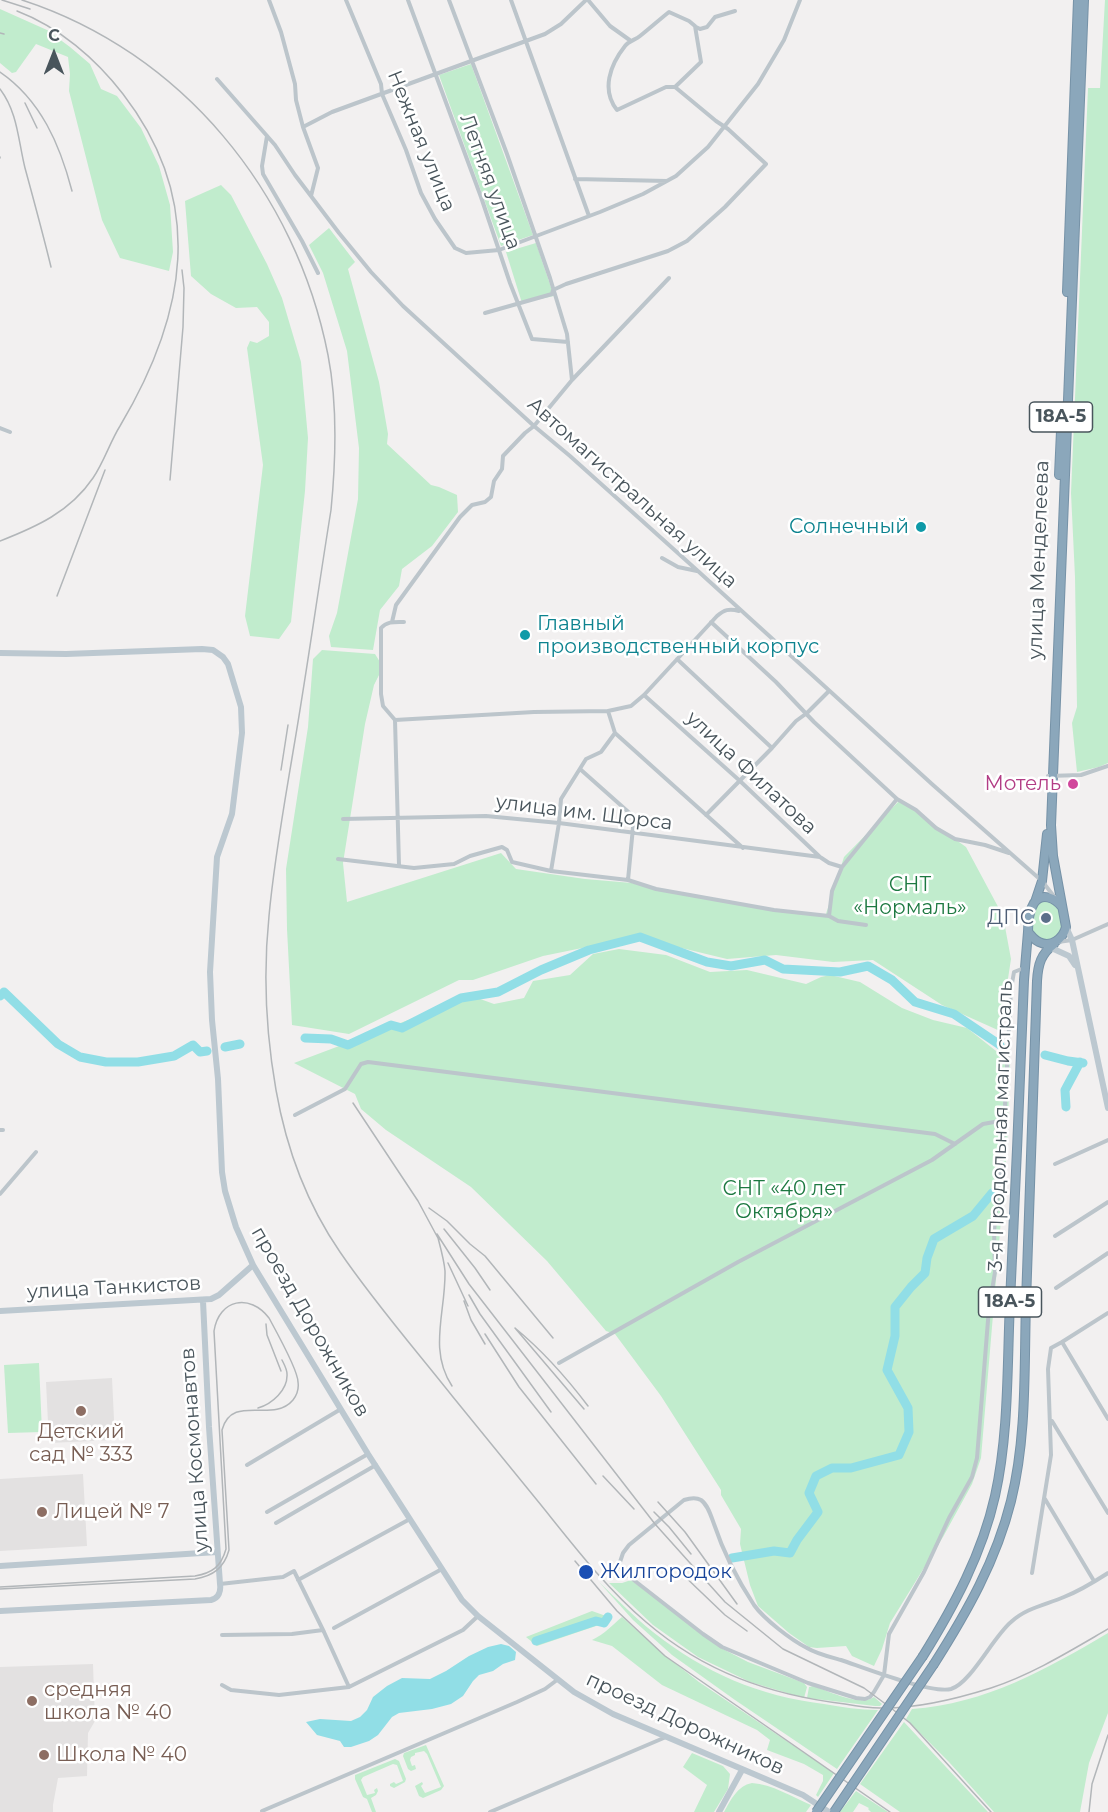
<!DOCTYPE html>
<html>
<head>
<meta charset="utf-8">
<style>
  body { margin:0 }
  #map { position:relative; width:1108px; height:1812px; overflow:hidden; background:#f2f0f0; font-family:Montserrat,sans-serif }
  canvas { display:block }
  .north { position:absolute; left:24px; top:24px; width:60px; height:60px; -webkit-text-stroke:4px #fff; paint-order:stroke; rotate:0deg; font-size:16px; font-weight:700; line-height:24px; text-align:center; color:#49555c }
  .north::after { content:''; display:block; margin:auto; width:21px; height:27px; background:#49555c; clip-path:polygon(50% 0,100% 100%,50% 72%,0 100%) }
</style>
</head>
<body>
<div id="map">
<canvas width="1108" height="1812"></canvas>
<div class="north">С</div>
</div>
<script>
const g = document.querySelector('canvas').getContext('2d');
g.lineJoin = 'round';
function paint(path, color) {
  g.fillStyle = color;
  g.fill(path, 'evenodd');
}
function trace(path, color, width, dash) {
  g.strokeStyle = color;
  g.lineWidth = width;
  g.lineCap = dash ? 'butt' : 'round';
  g.setLineDash(dash || []);
  g.stroke(path);
}
function write(font, color, halo, rows, align = 'center') {
  g.font = font + ' Montserrat,sans-serif';
  g.lineWidth = 5;
  g.setLineDash([]);
  g.textBaseline = 'middle';
  g.strokeStyle = halo;
  g.fillStyle = color;
  for (const [text, x, y, turn = 0] of rows) {
    g.save();
    g.translate(x, y);
    g.rotate((+turn || 0) * Math.PI / 180);
    g.textAlign = isNaN(turn) ? turn : align;
    if (halo) g.strokeText(text, 0, 0);
    g.fillText(text, 0, 0);
    g.restore();
  }
}
paint(new Path2D(`
  M112 1378 115 1440 49 1443 46 1382Z
  M83 1474 87 1546 0 1551V1479Z
  M93 1664 95 1721 88 1733 87 1776 58 1778 53 1805V1812H0V1667Z`), '#e3e1e1');
paint(new Path2D(`
  M1105 0H1108V763L1099 767 1077 772 1072 723 1077 707 1075 577 1071 493 1088 88H1100Z
  M0 9 47 30 70 47 90 64 101 89 117 96 141 128 159 166 170 205 173 252 169 271 120 258 102 220 69 91 70 74 68 57 36 44 16 72 12 73 0 63Z
  M471 64 533 235 501 246 439 75Z
  M221 185 231 195 267 264 282 298 301 362 308 438 305 491 291 622 279 639 250 636 245 616 263 465 247 348 250 341 257 343 269 336V322L257 307 236 308 211 294 191 276 185 201Z
  M329 228 355 262 348 269 379 382 388 434 387 444 431 485 439 487 457 495 458 512 432 546 402 569 399 586 380 610 373 650 331 647 329 636 337 613 358 499 359 448 347 351 323 273 309 245Z
  M536 243 554 296 522 303 506 252Z
  M322 650 375 654 380 662 381 671 374 685 365 724 343 863 347 902 501 853 516 869 585 879 632 883 723 901 825 917 844 857 900 800 966 847 1003 916 1011 959 1000 1031 942 1005 873 960 833 962 776 955 727 959 636 937 543 956 473 980H459L349 1034 292 1025 287 929 286 869 308 727 313 659Z
  M1048 898 1058 907 1064 927 1056 938C1025 945 1030 921 1039 902Z
  M619 949 666 955 710 972 747 970 806 984 821 977 830 975 860 982 902 1008 933 1020 967 1028 1010 1062 1007 1148 981 1458 972 1484 943 1537 890 1623 882 1649 874 1666 852 1656 846 1646 817 1648 809 1647 789 1633 758 1606 750 1585 740 1544 741 1529 721 1495V1490L661 1396 615 1334 606 1331 547 1261 471 1187 386 1130 361 1109 355 1094 294 1063 472 996 494 1004 524 998 533 981 570 975 593 954Z
  M39 1363 42 1432 8 1433 4 1365Z
  M631 1580 721 1648 748 1662 804 1683 807 1687 804 1698 750 1682 698 1657 653 1625 609 1583H622Z
  M599 1582C617 1599 634 1617 653 1632 705 1673 759 1696 824 1704 842 1707 860 1710 878 1710L837 1769 735 1700 672 1655 633 1620Z
  M592 1611 606 1616 599 1625 537 1646 526 1637Z
  M622 1617 662 1653 699 1682 834 1773 818 1797 816 1795 823 1781V1775L804 1764 767 1750 770 1740 757 1730 662 1685 612 1646 592 1640C605 1634 612 1625 622 1617Z
  M1108 1633V1713L1089 1763 1080 1812H994L949 1762 906 1719 912 1709C985 1704 1047 1669 1108 1633Z
  M813 1686C829 1691 860 1707 874 1697L882 1704 880 1706H875L807 1698 809 1687Z
  M904 1722 988 1812H900L860 1784Z
  M426 1745 444 1786 441 1790 423 1798 419 1796 415 1786 422 1782 423 1784 421 1786 425 1793 441 1787 427 1754 424 1751 415 1753V1755L411 1757 410 1760 412 1766 415 1765 416 1769 411 1771 408 1769 403 1756 404 1753Z
  M692 1753 723 1766 730 1774 728 1789 714 1812H694L707 1785 683 1767Z
  M395 1759 399 1761 406 1779 405 1782 394 1788 390 1786V1784L394 1782 396 1784 403 1781 397 1765 393 1764 363 1777 361 1780 367 1795 375 1793 374 1790 377 1788 378 1791 376 1795 371 1798 376 1812H372L367 1799 363 1797 355 1779V1775Z
  M752 1783C772 1784 792 1797 811 1805L806 1812H724C731 1800 737 1786 752 1783Z
  M856 1791 888 1812H871L868 1809 869 1808 859 1803 853 1812H840Z`), '#c1eccd');
paint(new Path2D(`
  M501 1644 509 1646 516 1652 515 1660 503 1664 493 1671 479 1675 473 1681 463 1696 451 1704 432 1709 399 1713 392 1717 378 1735 369 1741 351 1747H344L340 1741 317 1735 306 1722 320 1719 351 1721 360 1717 367 1710 373 1697 387 1686 402 1678 430 1679 446 1671 469 1656 488 1647Z`), '#91dee6');
trace(new Path2D(`
  M0 996 4 992 58 1044 80 1057 106 1062H138L174 1056 193 1045 200 1052 207 1051
  M305 1038 331 1039 348 1045 391 1025 402 1028 461 998 498 992 541 970 589 950 640 937 707 962 731 966 765 960 783 969 840 972 868 966 892 980 915 1002 954 1014 1000 1045
  M225 1047 240 1044
  M1045 1055 1068 1061 1083 1063
  M1066 1107 1065 1090 1080 1062
  M732 1558 774 1551 790 1553 797 1540 818 1512 809 1493 816 1476 832 1468H851L899 1455 909 1432 908 1408 887 1370 895 1336V1307L911 1287 925 1273 927 1258 934 1239 973 1216 992 1193
  M536 1641 596 1621 604 1623 608 1617`), '#91dee6', 9);
const highway = new Path2D(`
  M1067 292 1078 0
  M1059 475 1062 409
  M1035 902 1042 881 1047 834
  M1062 907C1055 898 1042 892 1034 903 1029 911 1028 923 1028 932 1031 935 1034 940 1039 942 1051 948 1063 939 1066 927L1053 856 1051 825 1084 0
  M923 1656C954 1606 982 1554 995 1496 1009 1433 1007 1366 1010 1302 1015 1195 1020 1087 1024 980L1028 932
  M934 1664C967 1612 996 1561 1011 1501 1027 1437 1024 1368 1026 1302 1030 1195 1034 1088 1037 981 1038 964 1041 954 1054 944`);
trace(highway, '#7692a7', 10);
trace(new Path2D(`
  M269 0 281 32 295 84 296 100 303 127 318 168 311 196
  M346 0 381 84 382 94 406 150 421 193 435 219 455 248 466 253 499 250 600 212 643 194 676 176 708 147 758 84 784 40 800 0
  M408 0 481 197 510 283 532 339 568 342
  M449 0 507 154 550 278 567 334 572 380
  M511 0 589 216
  M588 0 610 26 631 41
  M669 12 689 21 695 26 701 62 675 87H666L617 110C601 90 610 65 625 46 629 41 635 40 640 36 650 28 659 20 669 12Z
  M696 27 700 29 707 27 715 17 735 11
  M217 79 275 145 295 175 339 233 371 272 403 306 534 426 570 456 699 572 933 785 1042 881 1056 899
  M303 127 332 112 545 34 561 24 586 0
  M267 136 262 166 263 174 302 241 318 273
  M575 179 667 181
  M485 313 552 294 553 290 566 284 668 251 687 241 725 207 766 164 728 129 716 121 675 87
  M0 428 10 432
  M662 558 678 567 697 571
  M392 622 396 605 460 517 472 505 485 502 491 497 494 481 502 469 503 456 525 433 534 426 572 380 669 278
  M404 622C395 622 387 621 381 628V694L383 706 395 720 534 712 608 711
  M711 622 776 682 814 722 897 799 916 810 936 828 955 839 985 845 1009 853
  M677 659 772 748
  M644 695 740 781 820 857 829 863 842 867
  M395 720 399 865
  M615 733 743 848
  M580 769 634 817 628 880
  M1048 776 1081 775 1108 766
  M706 815 772 748 796 721 807 713 829 691
  M343 819 486 816 559 823 820 857
  M338 859 414 868 454 864 470 856 502 847 507 850 512 862 551 871 628 880 656 889 774 910 829 916 838 921 866 925
  M551 871 559 823 561 799 586 759 601 752 615 733 608 711 631 706 644 695 717 616C724 610 729 608 739 611
  M829 916 832 891 842 867 897 799
  M1058 942 1072 940 1108 924
  M1024 968 1014 972 1011 989 1003 1144 994 1231 995 1272 989 1308 977 1458 972 1477 949 1518 924 1572 889 1634 884 1675 874 1692 870 1697 865 1699 856 1698 808 1683 722 1647 703 1634 626 1574 619 1565 623 1553 629 1545 684 1500C690 1498 696 1497 701 1500 708 1505 711 1516 714 1524 724 1554 737 1579 754 1605 764 1619 791 1640 807 1648 817 1654 830 1657 841 1660 862 1667 931 1694 951 1689 971 1683 993 1637 1011 1622 1026 1608 1045 1605 1064 1597 1079 1591 1094 1582 1108 1573
  M295 1115 345 1089 361 1064 368 1062 935 1134 955 1144
  M0 1130H3
  M1055 1164 1108 1140
  M0 1194 36 1152
  M1055 1236 1108 1202
  M1056 1288 1108 1253
  M1062 1342 1108 1419
  M559 1363 738 1262 932 1160 983 1124 1005 1120
  M1052 1421 1108 1513
  M247 1465 341 1409
  M1045 1499 1094 1581
  M267 1512 368 1454
  M276 1523 376 1465
  M1032 1573 1051 1455 1048 1369 1051 1348 1062 1342 1108 1313
  M298 1580 410 1519
  M220 1584 283 1577 294 1571 324 1632 349 1687
  M334 1628 442 1569
  M222 1635 292 1634 323 1630
  M222 1685 231 1690 279 1695 349 1687 463 1630 478 1616
  M262 1811 517 1702 545 1689 557 1680
  M490 1812 666 1737`), '#bcc5cb', 4);
trace(new Path2D(`
  M0 653 66 654 202 649 213 650 223 657 228 664 241 707 242 733 232 814 217 857 210 972 212 1020 218 1079 222 1172 225 1191 236 1227 253 1265 368 1454 462 1600 478 1616 574 1692 613 1714 803 1795 829 1812
  M1066 927 1072 940 1108 1108
  M1047 946 1069 956 1075 965
  M0 1311 211 1299 219 1295 253 1265
  M0 1566 217 1552
  M0 1611 211 1600C219 1598 221 1591 220 1584L209 1427 203 1301
  M719 1812 742 1770`), '#bcc8d0', 6);
trace(highway, '#8ba7bb', 8);
trace(new Path2D(`
  M266 1324 267 1335 281 1371
  M258 1408C272 1404 288 1390 287 1374 287 1369 284 1364 282 1360
  M0 1587 195 1576C212 1573 221 1567 226 1549L214 1331C219 1299 250 1293 269 1318 276 1331 298 1370 298 1382 299 1389 297 1395 293 1400 273 1424 232 1393 222 1430L229 1550C224 1568 213 1576 195 1579L0 1589`), '#b2b6b9', 1.5);
trace(new Path2D(`
  M2 0 30 9
  M22 0C182 52 296 192 328 355 338 406 336 459 331 510 318 590 307 671 293 752 284 806 274 861 269 916 263 974 266 1033 276 1090 286 1147 307 1204 340 1252 374 1302 415 1349 453 1397 482 1433 512 1469 541 1505 574 1546 606 1588 646 1622 704 1672 770 1695 845 1704 856 1706 868 1708 880 1708 917 1709 956 1699 991 1688 1033 1674 1070 1651 1108 1629
  M0 33 4 34
  M0 72C41 100 60 145 72 191
  M0 89C18 113 18 140 25 168 34 201 43 234 51 267
  M25 103 37 128
  M0 157V158
  M170 480 183 327 184 288 182 270
  M0 541C36 527 70 512 93 478 104 462 110 442 120 426 186 315 207 203 123 94 96 59 59 27 17 11
  M57 596 105 470
  M281 770 288 725
  M353 1103 418 1201 439 1240
  M429 1208 447 1221 470 1244 485 1256 553 1338
  M444 1229 475 1268 490 1290
  M448 1263 468 1306
  M469 1295 480 1314 551 1412
  M464 1301 471 1320 485 1344
  M485 1334 519 1387 596 1484
  M452 1386C428 1350 446 1311 445 1271 444 1259 440 1246 437 1234L469 1284 655 1524 725 1602 783 1649 864 1688 891 1708 910 1723 991 1812
  M584 1409 515 1328C543 1351 566 1377 588 1406
  M603 1476 634 1509
  M658 1502 685 1532 737 1604
  M654 1512 669 1527 691 1554
  M575 1561 617 1611 665 1656 890 1812
  M679 1571 725 1615 747 1631
  M1089 1812 1092 1784 1108 1735`), '#b2b6b9', 1.5);
const highwayBridge = new Path2D(`
  M816 1812 923 1656
  M834 1812 934 1664`);
trace(highwayBridge, '#7692a7', 10, []);
trace(highwayBridge, '#8ba7bb', 8);
for (const [x, y, r, color] of [
  [921,527,6,"#0f9aa8"],
  [525,635,6,"#0f9aa8"],
  [1073,784,6,"#d1479c"],
  [1046,918,6,"#5c6f8a"],
  [81,1411,6,"#8d6e63"],
  [42,1512,6,"#8d6e63"],
  [586,1572,8,"#1a4fb4"],
  [32,1701,6,"#8d6e63"],
  [44,1755,6,"#8d6e63"]
]) {
  const dot = new Path2D();
  dot.arc(x, y, r, 0, 2 * Math.PI);
  g.fillStyle = color;
  g.fill(dot);
  trace(dot, '#fff', 2);
}
for (const [x, y, w] of [
  [1061,417,63],
  [1010,1302,63]
]) {
  const box = new Path2D();
  box.roundRect(x - w / 2, y - 15, w, 30, 4.5);
  g.fillStyle = '#fff';
  g.fill(box);
  trace(box, '#49555c', 1.5);
}
write('bold 18px', '#49555c', null, [
  ["18А-5",1061,417],
  ["18А-5",1010,1302]
]);
write('20px', '#49555c', '#fff', [
  ["Нежная улица",421,141,68],
  ["Летняя улица",490,182,70],
  ["Автомагистральная улица",632,493,42],
  ["улица Менделеева",1039,560,-88],
  ["улица Филатова",751,773,43],
  ["улица им. Щорса",584,813,7],
  ["3-я Продольная магистраль",1001,1126,-88],
  ["улица Танкистов",114,1288,-3],
  ["проезд Дорожников",310,1322,60],
  ["улица Космонавтов",195,1450,-94],
  ["проезд Дорожников",685,1724,25]
]);
write('20px', '#0d838f', '#fff', [
  ["Солнечный",909,527],
  ["Главный",537,624,"left"],
  ["производственный корпус",537,647,"left"]
], 'right');
write('20px', '#b23c85', '#fff', [
  ["Мотель",1061,784]
], 'right');
write('20px', '#1d7941', '#fff', [
  ["СНТ",910,885],
  ["«Нормаль»",910,908],
  ["СНТ «40 лет",784,1189],
  ["Октября»",784,1212]
]);
write('20px', '#4e5e75', '#fff', [
  ["ДПС",1034,918]
], 'right');
write('20px', '#785e54', '#fff', [
  ["Детский",81,1432,"center"],
  ["сад № 333",81,1455,"center"],
  ["Лицей № 7",54,1512],
  ["средняя",44,1690],
  ["школа № 40",44,1713],
  ["Школа № 40",56,1755]
], 'left');
write('20px', '#164399', '#fff', [
  ["Жилгородок",600,1572]
], 'left');
</script>
</body>
</html>
